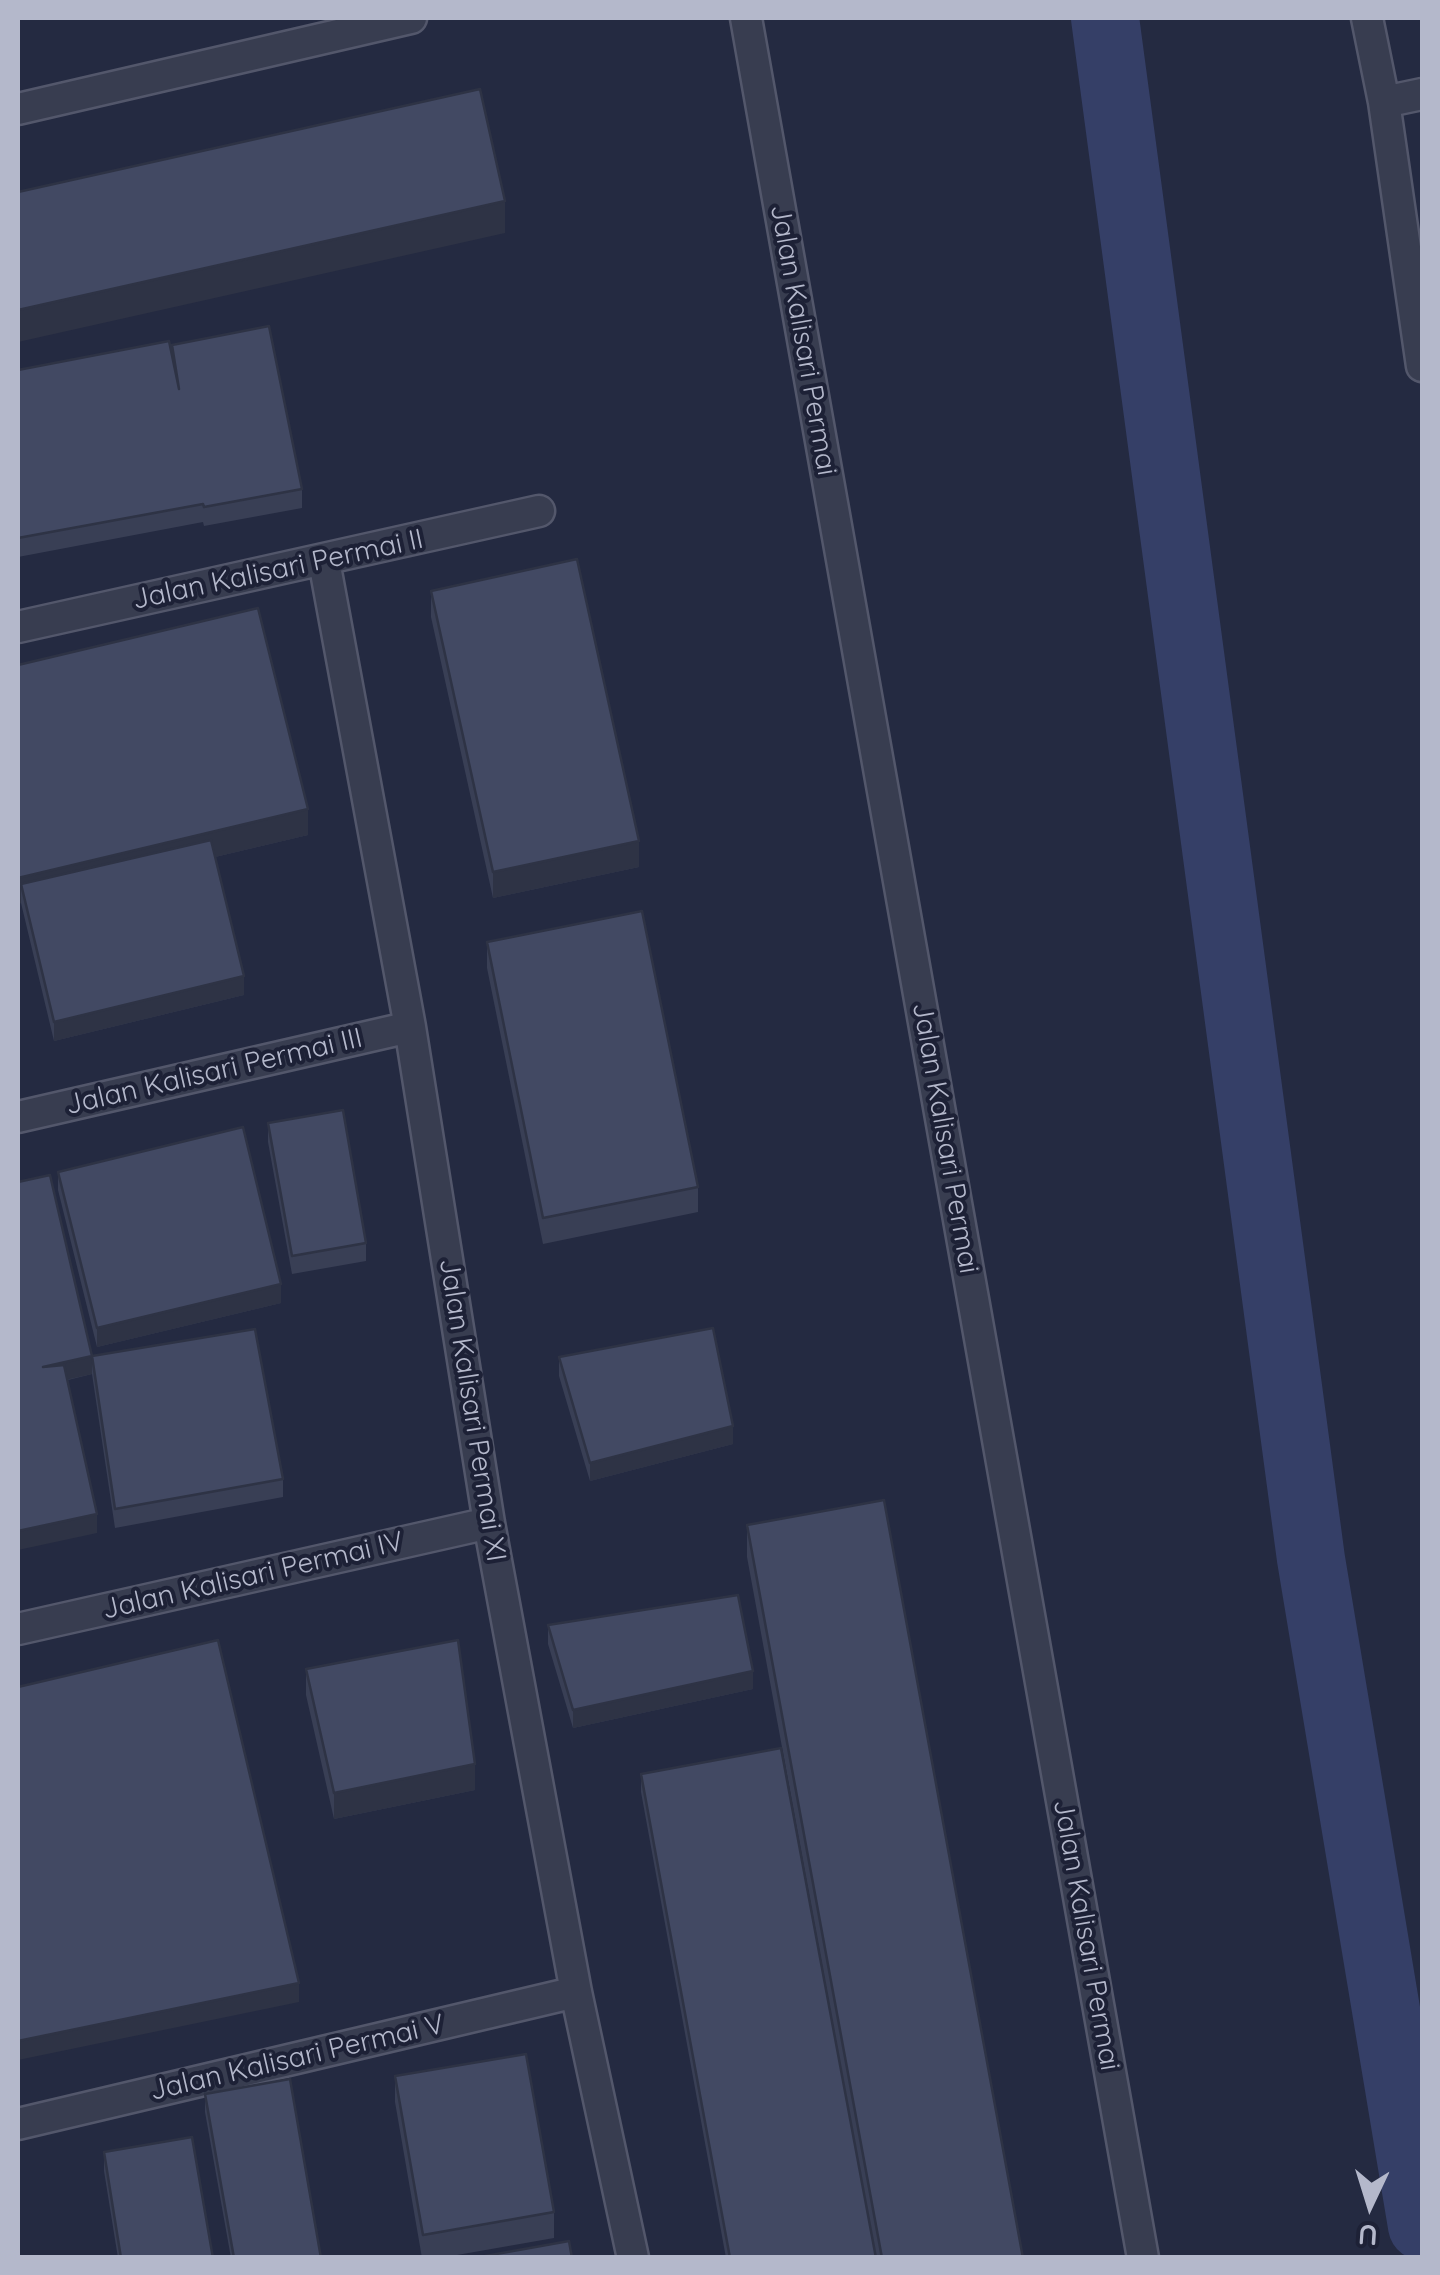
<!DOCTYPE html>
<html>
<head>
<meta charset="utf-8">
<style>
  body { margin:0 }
  #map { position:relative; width:1440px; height:2275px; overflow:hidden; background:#242a41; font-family:Quicksand,sans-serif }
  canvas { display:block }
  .frame { position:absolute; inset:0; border:20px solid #b4b8cb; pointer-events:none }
  .north { position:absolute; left:1320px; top:2155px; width:100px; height:100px; -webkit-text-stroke:8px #1d2136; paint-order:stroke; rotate:184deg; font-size:28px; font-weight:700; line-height:40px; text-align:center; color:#b4b8cb }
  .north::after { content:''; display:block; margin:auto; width:35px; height:45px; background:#b4b8cb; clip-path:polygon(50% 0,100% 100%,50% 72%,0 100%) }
</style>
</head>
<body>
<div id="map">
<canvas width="1440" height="2275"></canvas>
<div class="frame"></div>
<div class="north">U</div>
</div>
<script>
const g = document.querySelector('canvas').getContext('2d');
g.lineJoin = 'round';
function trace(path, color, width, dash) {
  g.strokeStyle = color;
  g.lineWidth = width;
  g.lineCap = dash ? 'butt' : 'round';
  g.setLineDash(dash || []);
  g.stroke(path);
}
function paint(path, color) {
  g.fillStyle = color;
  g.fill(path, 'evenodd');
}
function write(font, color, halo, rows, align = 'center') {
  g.font = font + ' Quicksand,sans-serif';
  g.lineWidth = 8;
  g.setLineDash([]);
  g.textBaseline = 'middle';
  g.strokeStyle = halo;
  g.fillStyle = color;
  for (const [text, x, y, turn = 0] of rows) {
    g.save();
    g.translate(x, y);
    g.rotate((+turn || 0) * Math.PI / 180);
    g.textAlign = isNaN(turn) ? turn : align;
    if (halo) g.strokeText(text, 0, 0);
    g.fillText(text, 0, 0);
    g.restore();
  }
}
trace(new Path2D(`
  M1105 18 1311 1559 1422 2226`), '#353f67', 68);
const minor = new Path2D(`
  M746 18 1143 2258
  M1367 18 1384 102 1422 366
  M1384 102 1422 94
  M18 109 411 18
  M324 561 410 1027 489 1523 576 1992 633 2258
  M18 627 539 511
  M18 1117 410 1027
  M18 1629 489 1523
  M18 2124 576 1992`);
trace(minor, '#53576b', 35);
trace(minor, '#383d50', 30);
paint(new Path2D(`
  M172 345 302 489V508L204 526 203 522 18 557V370L172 356Z
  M431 591 639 867 493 898 431 617Z
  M18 665 308 835 215 857 244 995 54 1041 21 903 18 904Z
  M487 942 698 1187V1212L543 1244 487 968Z
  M268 1123 366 1243V1261L292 1274 268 1142Z
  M58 1172 281 1303 97 1347 58 1190Z
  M18 1182 92 1356 283 1479V1497L115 1528 92 1374 68 1380 97 1533Z
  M559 1357 733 1444 590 1481 559 1376Z
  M747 1525 1023 2258H876L747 1557Z
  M548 1625 753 1689 573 1728 548 1644Z
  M306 1669 475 1790 334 1819 306 1695Z
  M641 1774 876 2258H726L641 1792Z
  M395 2076 554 2212V2238L440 2258H422L395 2102Z
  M205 2094 321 2258H231L205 2112Z
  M104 2152 213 2258H118L104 2171Z`), '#393f55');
paint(new Path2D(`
  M505 201V233L18 342V310Z
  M308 809V835L25 902 21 884V903L18 904V878Z
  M639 841V867L493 898V872Z
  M244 976V995L54 1041V1022Z
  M281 1284V1303L97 1347V1328Z
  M92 1356V1374L43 1385V1367Z
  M733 1426V1444L590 1481V1463Z
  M97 1514V1533L18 1550V1531Z
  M753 1671V1689L573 1728V1710Z
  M475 1764V1790L334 1819V1793Z
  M299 1983V2002L18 2060V2041Z`), '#2e3345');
const building = new Path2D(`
  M480 89 505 201 18 310V192Z
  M269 326 302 489 204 507 203 504 18 538V370L169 341 179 389 172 345Z
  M577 559 639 841 493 872 431 591Z
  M258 608 308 809 18 878V665Z
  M211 840 244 976 54 1022 21 884Z
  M642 911 698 1187 543 1218 487 942Z
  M343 1110 366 1243 292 1256 268 1123Z
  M243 1127 281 1284 97 1328 58 1172Z
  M50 1175 92 1356 43 1367 64 1365 97 1514 18 1531V1182Z
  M713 1328 733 1426 590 1463 559 1357Z
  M255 1329 283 1479 115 1509 92 1356Z
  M884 1500 1023 2258H882L747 1525Z
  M738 1595 753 1671 573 1710 548 1625Z
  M218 1640 299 1983 18 2041V1687Z
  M458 1640 475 1764 334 1793 306 1669Z
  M781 1748 876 2258H730L641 1774Z
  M526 2054 554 2212 423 2235 395 2076Z
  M290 2079 321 2258H234L205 2094Z
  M192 2137 213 2258H121L104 2152Z
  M569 2241 572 2258H474Z`);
paint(building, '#424963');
trace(building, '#2e3345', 2.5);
write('28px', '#b4b8cb', '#1d2136', [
  ["Jalan Kalisari Permai",803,340,80],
  ["Jalan Kalisari Permai II",278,570,-12],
  ["Jalan Kalisari Permai III",214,1072,-13],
  ["Jalan Kalisari Permai",945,1138,80],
  ["Jalan Kalisari Permai XI",472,1410,81],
  ["Jalan Kalisari Permai IV",253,1576,-13],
  ["Jalan Kalisari Permai",1086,1935,80],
  ["Jalan Kalisari Permai V",297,2058,-13]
]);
</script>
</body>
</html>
